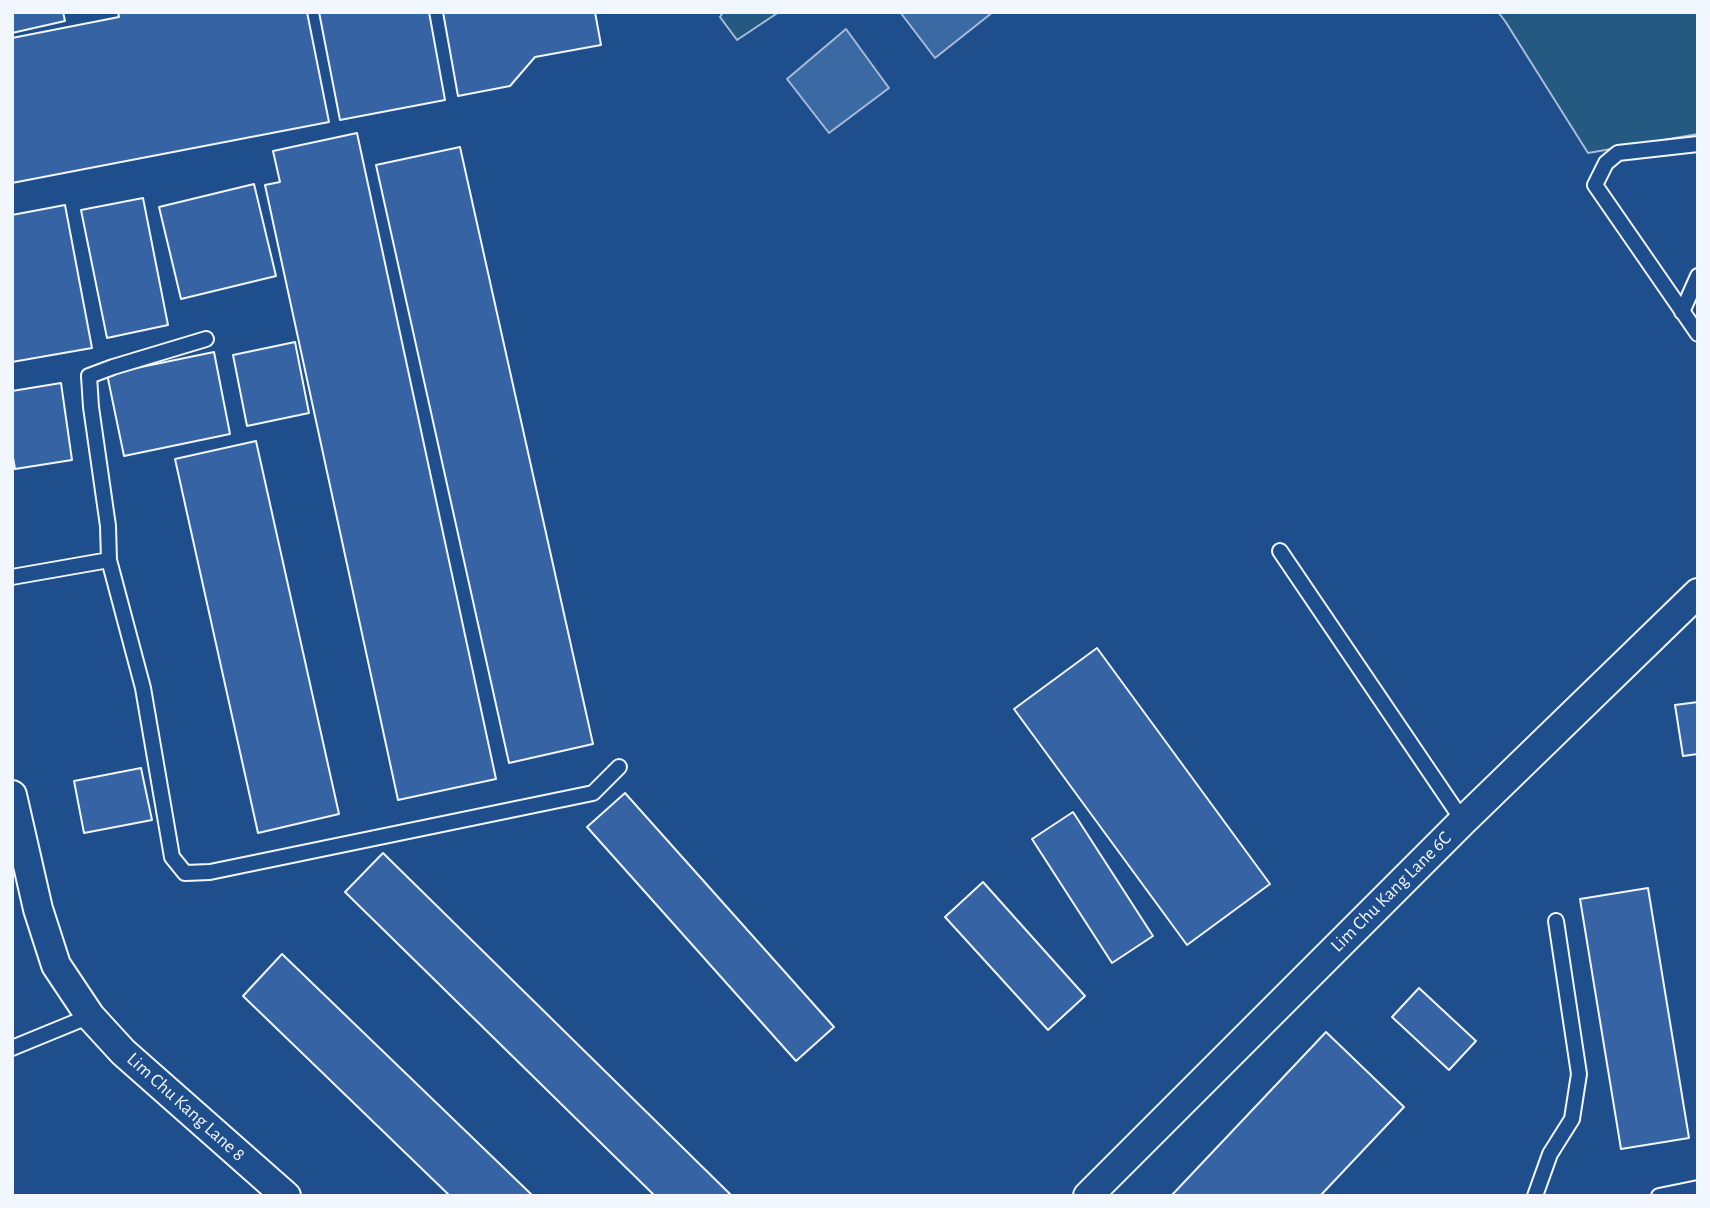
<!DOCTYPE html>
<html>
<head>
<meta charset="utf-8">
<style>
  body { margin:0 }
  #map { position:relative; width:1710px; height:1208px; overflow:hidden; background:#1f4e8c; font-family:"Alegreya Sans",sans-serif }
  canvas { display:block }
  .frame { position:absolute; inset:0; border:14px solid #f2f6ff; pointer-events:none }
</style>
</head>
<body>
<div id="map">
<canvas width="1710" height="1208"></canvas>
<div class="frame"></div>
</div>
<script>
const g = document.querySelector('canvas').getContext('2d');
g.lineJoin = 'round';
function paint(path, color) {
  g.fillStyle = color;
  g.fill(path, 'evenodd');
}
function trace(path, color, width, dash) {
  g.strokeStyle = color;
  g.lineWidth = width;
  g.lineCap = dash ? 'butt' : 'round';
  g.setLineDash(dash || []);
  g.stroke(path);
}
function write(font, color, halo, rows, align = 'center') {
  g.font = font + ' "Alegreya Sans",sans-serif';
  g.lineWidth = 5;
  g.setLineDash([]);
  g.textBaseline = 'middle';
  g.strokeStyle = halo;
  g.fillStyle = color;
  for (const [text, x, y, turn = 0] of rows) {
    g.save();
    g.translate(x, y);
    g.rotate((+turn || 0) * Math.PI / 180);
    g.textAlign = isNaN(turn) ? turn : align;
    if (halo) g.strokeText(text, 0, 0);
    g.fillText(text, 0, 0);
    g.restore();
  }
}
const green = new Path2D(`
  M723 12H779L737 40 720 17Z
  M1498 12H1698V134L1588 153 1505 21Z`);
paint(green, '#245a82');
trace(green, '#a8bbd7', 2);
const water = new Path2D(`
  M900 12H993L935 58Z
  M846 29 889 88 829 133 787 79Z`);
paint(water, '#3b69a3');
trace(water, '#a8bbd7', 2);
const building = new Path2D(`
  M12 12H63L65 21 12 33Z
  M118 12H307L329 122 12 183V38L119 17Z
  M319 12H429L445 100 340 120Z
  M443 12H595L601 45 535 57 510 86 458 96Z
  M357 133 496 779 398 800 265 185 280 182 273 151Z
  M460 147 593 744 509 763 376 165Z
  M254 184 276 276 181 299 159 207Z
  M143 198 168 325 107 338 81 210Z
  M65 205 92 348 12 362V215Z
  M295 342 309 413 247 426 233 355Z
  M214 352 230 434 124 456 107 374Z
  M61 383 72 460 15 469 12 452V391Z
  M256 441 339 814 258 833 175 459Z
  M1097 648 1270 884 1187 945 1014 709Z
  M1698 702V754L1683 756 1675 705Z
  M141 768 152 820 84 833 74 781Z
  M625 793 834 1027 796 1061 587 827Z
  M1073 812 1153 936 1112 963 1032 839Z
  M383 853 732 1196H655L345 892Z
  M983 882 1085 996 1048 1030 945 917Z
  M1648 888 1689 1138 1621 1149 1580 899Z
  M282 954 533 1196H450L243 996Z
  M1419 988 1476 1041 1449 1070 1392 1017Z
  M1326 1032 1404 1107 1320 1196H1171Z`);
paint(building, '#3563a3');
trace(building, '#f2f6ff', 2);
const lane = new Path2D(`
  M1698 144 1618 153 1606 163 1595 185 1698 334
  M1682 312 1698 276
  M206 339 113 367 89 376 91 407 108 526 109 560 143 688 172 857 185 873 210 872 593 793 619 767
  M1280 551 1463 821
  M12 577 109 560
  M12 1048 90 1016
  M1535 1196 1550 1154 1572 1119 1579 1074 1556 921
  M1659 1196 1698 1188`);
const street = new Path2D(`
  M12 795 38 909 56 965 90 1016 123 1052 286 1196
  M1088 1196 1463 821 1698 593`);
trace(lane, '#f2f6ff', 18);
trace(street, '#f2f6ff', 32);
trace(lane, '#1f4e8c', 14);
trace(street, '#1f4e8c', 28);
write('19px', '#f2f6ff', '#1f4e8c', [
  ["Lim Chu Kang Lane 6C",1391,892,-45],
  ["Lim Chu Kang Lane 8",186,1107,42]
]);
</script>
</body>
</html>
